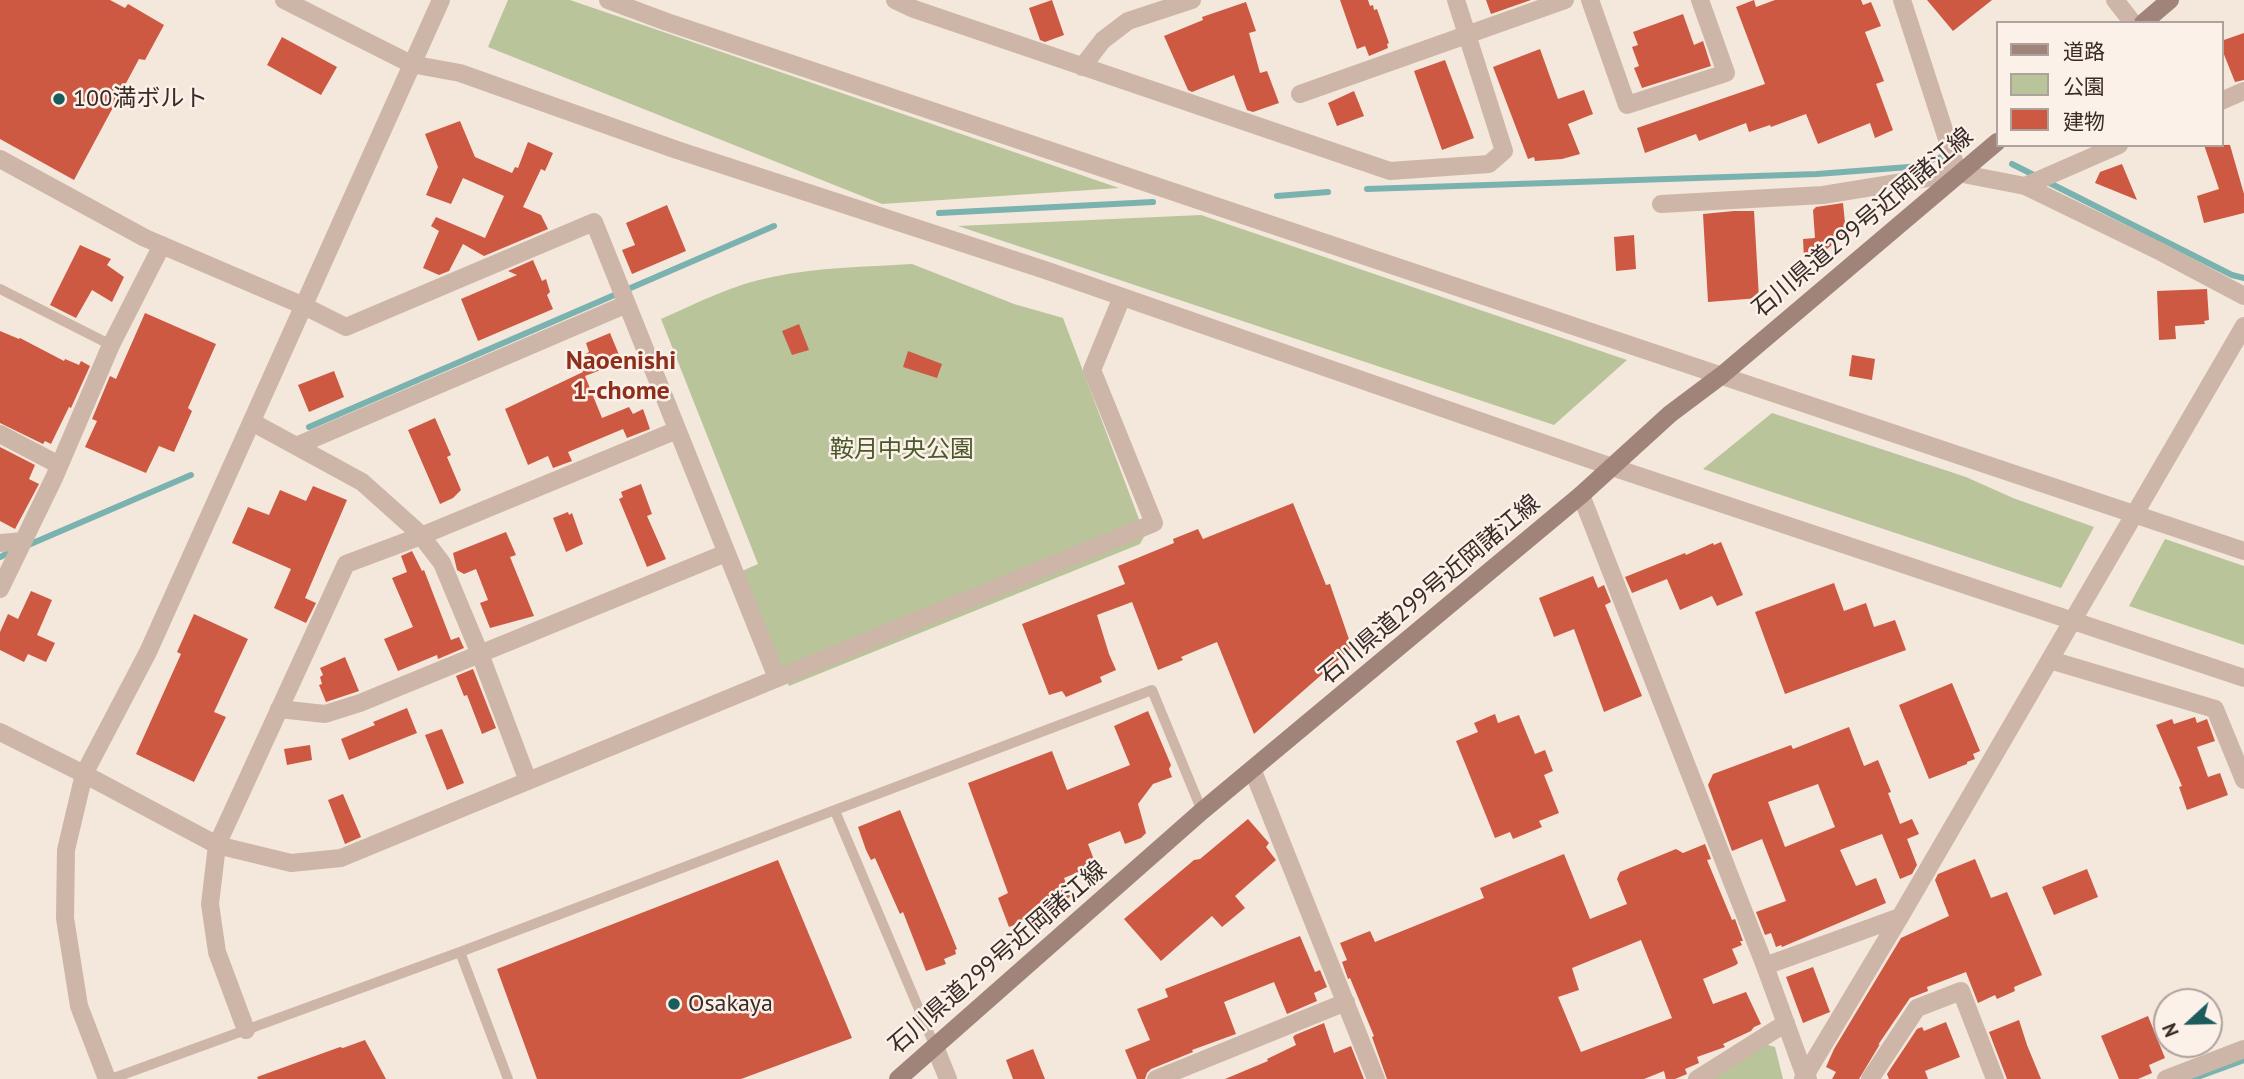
<!DOCTYPE html>
<html>
<head>
<meta charset="utf-8">
<style>
  body { margin:0 }
  #map { position:relative; width:2244px; height:1079px; overflow:hidden; background:#f4e7dc; font-family:"PT Sans","Noto Sans JP",sans-serif }
  canvas { display:block }
  .legend { position:absolute; left:1996px; top:21px; width:228px; height:126px; box-sizing:border-box; background:#fbf1e9; border:2px solid #ada29c; margin:0; padding:9px 12px; list-style:none; font-size:21px; color:#392c28 }
  .legend li { display:flex; align-items:center; gap:14px; height:35px }
  .legend b { width:35px; border:2px solid #ada29c }
  .north { position:absolute; left:2153px; top:988px; width:70px; height:70px; box-sizing:border-box; background:#fbf1e9; border:2px solid #ada29c; border-radius:50%; rotate:248deg; font-size:19px; font-weight:700; line-height:28px; text-align:center; color:#392c28 }
  .north::after { content:''; display:block; margin:auto; width:24px; height:32px; background:#1b5d5c; clip-path:polygon(50% 0,100% 100%,50% 72%,0 100%) }
</style>
</head>
<body>
<div id="map">
<canvas width="2244" height="1079"></canvas>
<ul class="legend">
<li><b style="height:9px;background:#a18479"></b>道路</li>
<li><b style="height:19px;background:#b9c49b"></b>公園</li>
<li><b style="height:19px;background:#cd5942"></b>建物</li>
</ul>
<div class="north">N</div>
</div>
<script>
const g = document.querySelector('canvas').getContext('2d');
g.lineJoin = 'round';
function paint(path, color) {
  g.fillStyle = color;
  g.fill(path, 'evenodd');
}
function trace(path, color, width, dash) {
  g.strokeStyle = color;
  g.lineWidth = width;
  g.lineCap = dash ? 'butt' : 'round';
  g.setLineDash(dash || []);
  g.stroke(path);
}
function write(font, color, halo, rows, align = 'center') {
  g.font = font + ' "PT Sans","Noto Sans JP",sans-serif';
  g.lineWidth = 5;
  g.setLineDash([]);
  g.textBaseline = 'middle';
  g.strokeStyle = halo;
  g.fillStyle = color;
  for (const [text, x, y, turn = 0] of rows) {
    g.save();
    g.translate(x, y);
    g.rotate((+turn || 0) * Math.PI / 180);
    g.textAlign = isNaN(turn) ? turn : align;
    if (halo) g.strokeText(text, 0, 0);
    g.fillText(text, 0, 0);
    g.restore();
  }
}
paint(new Path2D(`
  M508 0H570L1119 188 882 204 488 47Z
  M1201 215 1627 360 1554 425 958 226Z
  M912 264 1014 304 1063 318 1145 535 1140 544 789 686 742 571 758 564 661 319C697 303 734 284 772 277 818 267 865 267 912 264Z
  M1772 413 1966 477 2013 498 2094 527 2061 588 1703 469Z
  M2165 539 2244 566V645L2129 606Z
  M1761 1043 1775 1047 1783 1079H1711Z`), '#b9c49b');
trace(new Path2D(`
  M2012 164 2232 275 2244 278
  M1367 189 1817 174 1909 167 1941 157
  M1277 196 1328 192
  M939 213 1153 202
  M309 427 774 226
  M26 546 191 475
  M0 557 12 551
  M2192 1079 2244 1060`), '#7ab2b0', 6);
paint(new Path2D(`
  M0 0H110L125 8 128 4 164 25 145 60 139 59 74 180 0 139Z
  M1052 0 1064 35 1045 42 1040 40 1029 8Z
  M1340 0H1368L1370 6 1373 5 1374 10 1377 9 1389 43 1387 44 1388 48 1369 56 1365 46 1357 49Z
  M1486 0H1531L1491 14Z
  M1754 0 1756 7 1775 0H1861L1863 5 1871 2 1881 26 1865 32 1884 81 1876 84 1893 130 1875 138 1870 123 1818 144 1806 114 1771 127 1770 125 1749 132 1746 123 1699 141 1696 134 1645 153 1637 128 1765 84 1736 7Z
  M1927 0H1992L1953 31Z
  M1246 2 1256 31 1249 33 1260 73 1267 71 1279 103 1253 112 1247 110 1234 75 1192 92 1188 90 1164 36 1203 20 1202 17Z
  M1683 14 1694 45 1703 41 1711 66 1642 88 1634 68 1639 66 1632 47 1638 45 1633 32Z
  M2244 33V80L2235 82 2221 47V41Z
  M282 37 337 67 321 95 267 65Z
  M1540 49 1558 99 1584 90 1593 114 1568 124 1580 154 1562 159 1535 161 1534 157 1528 159 1493 67Z
  M1445 60 1474 138 1442 150 1414 71Z
  M1354 91 1364 116 1337 126 1328 103Z
  M460 121 475 157 512 173 515 167 518 168 528 142 553 153 545 171 541 169 523 207 541 215 548 229 484 256 463 244 449 271 439 275 423 268 439 231 431 226 436 217 485 238 504 196 463 178 451 204 426 195 438 167 425 134Z
  M2204 145H2230L2244 194V213L2204 223 2197 196 2219 189Z
  M2122 164 2137 200 2095 183 2100 172Z
  M1843 203 1846 233 1820 255V258L1804 259 1803 239 1815 238 1813 210 1816 207Z
  M667 205 686 251 632 274 622 250 635 245 626 223Z
  M1734 211H1754L1759 298 1708 302 1703 214Z
  M1634 235 1636 269 1616 271 1614 237Z
  M80 245 111 259 107 265 124 277 112 302 92 290 76 318 50 305Z
  M533 260 542 281 546 279 550 292 547 295 553 309 478 341 461 299 517 275 508 271Z
  M2207 289 2209 320 2204 321 2205 324 2175 326 2176 339 2159 340 2157 291Z
  M145 313 216 344 188 408 192 411 174 452 159 446 146 473 85 447 97 421 92 419 110 376 116 379Z
  M799 324 809 350 792 355 782 331Z
  M0 331 19 339 20 338 64 361 65 359 79 365 81 361 90 366 71 408 69 407 51 444 45 441 43 444 0 423Z
  M610 333 622 362 585 376 602 418 629 407 633 414 643 409 650 429 627 438 623 429 568 452 572 461 553 468 548 456 528 465 505 409 583 372 576 359 589 352 586 343Z
  M908 351 942 364 937 378 903 367Z
  M1852 355 1875 359 1872 380 1849 376Z
  M334 371 344 397 309 412 298 385Z
  M435 418 451 455 447 457 461 490 453 498 440 504 408 430Z
  M0 447 35 465 29 479 39 484 15 529 0 521Z
  M641 484 652 514 647 516 666 559 647 567 619 499 623 497 621 492Z
  M313 486 347 500 305 598 316 603 306 623 274 608 291 569 232 543 248 507 269 515 280 490 306 501Z
  M1293 503 1326 585 1330 584 1352 648 1254 734 1217 642 1181 657 1183 660 1158 670 1132 602 1097 615 1109 654 1116 670 1100 677 1102 682 1066 697 1062 691 1049 695 1022 624 1125 584 1118 566 1174 543 1173 539 1198 529 1203 539Z
  M568 512 569 515 572 513 583 544 566 552 553 518Z
  M506 532 516 555 510 557 534 616 490 628 480 603 488 600 476 569 464 574 457 570 453 553Z
  M1721 542 1743 595 1717 606 1712 596 1680 610 1667 579 1632 593 1625 577 1685 553 1686 555 1713 543 1714 545Z
  M412 551 422 571 424 570 451 640 459 637 464 648 438 659 437 655 398 671 384 639 413 627 392 578 407 572 401 556Z
  M1593 576 1598 588 1604 585 1611 602 1605 605 1642 696 1604 712 1574 629 1554 637 1539 598Z
  M1834 583 1844 611 1866 603 1874 627 1895 620 1906 650 1785 694 1755 612Z
  M31 591 52 600 37 635 55 643 46 662 28 654 24 662 0 650V632L8 614 18 619Z
  M194 614 248 639 214 712 226 717 194 782 136 754 181 654 177 652Z
  M345 657 359 691 326 702 319 685 322 684 320 677 323 675 320 668Z
  M473 669 496 728 482 734 467 695 464 696 456 676Z
  M1952 683 1980 751 1973 754 1975 759 1967 762V764L1929 779 1899 705Z
  M407 708 417 733 349 760 341 739 375 725 373 722Z
  M1148 711 1171 765 1169 769 1172 777 1153 784 1138 804 1146 833 1141 838 1125 844 1120 831 1088 844 1096 865 1064 878 1071 896 1052 911 1009 927 998 898 1008 893 968 783 1052 751 1067 790 1130 765 1114 726Z
  M1495 714 1498 723 1519 715 1535 754 1545 750 1553 771 1544 775 1559 813 1539 821 1542 827 1513 839 1510 832 1495 838 1456 741 1478 732 1474 723Z
  M2195 717 2197 723 2207 719 2215 741 2197 747 2208 777 2220 773 2228 795 2187 810 2179 787 2182 786 2156 725 2172 719 2174 724Z
  M1849 727 1864 766 1878 760 1891 792 1888 793 1900 824 1912 819 1919 834 1907 839 1917 865 1912 874 1900 879 1882 834 1840 850 1856 886 1876 878 1886 903 1782 947 1781 945 1776 947 1771 933 1765 935 1756 912 1786 901 1762 839 1732 851 1708 785 1713 774 1791 745 1793 749ZM1818 784 1835 827 1785 847 1768 802Z
  M442 729 464 783 447 790 425 735Z
  M310 745 312 760 287 765 284 749Z
  M343 794 361 837 345 844 328 800Z
  M900 810 957 949 955 950 956 954 944 959 946 964 926 971 903 912 900 914 875 858 871 860 866 850 858 827Z
  M1248 819 1269 843 1266 847 1276 860 1235 896 1245 908 1222 927 1212 916 1161 961 1124 919 1194 860 1200 859Z
  M1705 844 1711 859 1707 860 1732 920 1735 919 1743 941H1740L1742 945 1732 949 1738 963 1736 965 1703 979 1713 1004 1746 992 1761 1024 1754 1027 1751 1031 1723 1044 1725 1047 1697 1057 1699 1063 1685 1069 1687 1074 1675 1079H1666L1664 1071 1644 1079H1387L1372 1037 1374 1036 1350 978 1348 979 1342 962 1347 960 1340 943 1370 931 1375 942 1484 898 1480 888 1564 854 1590 919 1627 904 1617 879 1620 872 1676 849 1683 853ZM1641 940 1672 1018 1581 1052 1558 997 1579 990 1572 968Z
  M1975 859 1991 898 2007 892 2042 975 2014 987 2015 991 1997 999 1995 995 1978 1003 1966 972 1927 987 1928 991 1910 998 1878 1045 1880 1044 1859 1079H1832L1836 1072 1826 1067 1834 1049 1901 938 1949 916 1935 880 1938 874Z
  M778 860 852 1038 741 1079H537L497 969Z
  M2087 869 2098 897 2054 915 2042 887Z
  M1300 936 1315 972 1320 970 1327 987 1314 993 1317 1001 1287 1014 1274 982 1224 1002 1236 1034 1192 1050 1193 1052 1151 1069 1147 1073 1145 1079H1137L1125 1050 1150 1040 1137 1009 1168 997 1165 989Z
  M1813 967 1830 1012 1803 1023 1786 977Z
  M2148 1016 2165 1058 2149 1065 2152 1073 2138 1079H2119L2101 1036Z
  M2019 1020 2027 1045 2041 1079H2007L1989 1032Z
  M1946 1022 1960 1057 1925 1071 1928 1079H1889L1887 1074 1917 1029 1922 1027 1924 1031Z
  M1324 1023 1334 1053 1351 1046 1364 1079H1225L1268 1061 1267 1059 1296 1045 1293 1037 1295 1035Z
  M365 1040 386 1079H258L257 1077 340 1047 343 1048Z
  M1033 1049 1045 1079H1013L1006 1060Z`), '#cd5942');
trace(new Path2D(`
  M0 289 111 345
  M835 811 935 1047
  M460 952 508 1079
  M111 1079 460 952 1152 690 1202 811`), '#cdb6a7', 10);
trace(new Path2D(`
  M895 0 914 9 1390 171 1489 164 1504 151 1456 0
  M1590 0 1627 105 1726 73 1700 0
  M1902 0 1958 173
  M1082 67 1103 40 1128 21 1192 0
  M1300 94 1565 0
  M2221 101 2244 91
  M0 159 145 238 304 306 346 327 594 222 777 678
  M2025 186 2119 145
  M1661 204 1823 195 1958 173 2025 186 2161 252 2244 296
  M252 422 362 482 419 533 442 563 480 654 528 781
  M0 434 59 465
  M296 446 627 304
  M1581 495 1765 966 1900 917
  M0 543 23 541
  M0 589 54 478 111 345 162 245
  M2050 660 2215 709 2244 780
  M279 709 325 714 360 703 726 553
  M1253 771 1376 1079
  M84 774 217 845 291 863 341 858 1154 523 1092 370 1122 297
  M1765 966 1805 1076 1808 1079
  M246 1030 217 952 210 904 217 845 346 564 421 536 677 430
  M935 1047 948 1079
  M1156 1079 1346 1002
  M1697 1079 1786 1023
  M1803 1079 1900 917 2244 326
  M1870 1079 1917 1008 1961 991 1995 1079
  M2166 1079 2244 1049`), '#cdb6a7', 18);
trace(new Path2D(`
  M284 0 411 64 460 73 677 150 1045 270 1612 467 2244 678
  M608 0 667 22 2244 551
  M2115 0 2133 23
  M0 732 84 774
  M107 1079 79 1006 65 918 66 850 84 774 148 652 441 0`), '#cdb6a7', 18);
trace(new Path2D(`
  M2143 23 2170 0
  M898 1079 1202 811 1581 495 1670 414 1722 375 1997 142`), '#a18479', 18);
for (const [x, y, r, color] of [
  [59,99,7,"#1b5d5c"],
  [674,1004,7,"#1b5d5c"]
]) {
  const dot = new Path2D();
  dot.arc(x, y, r, 0, 2 * Math.PI);
  g.fillStyle = color;
  g.fill(dot);
  trace(dot, '#fbf1e9', 2.5);
}
write('24px', '#392c28', '#fbf1e9', [
  ["100満ボルト",73,99],
  ["Osakaya",688,1004]
], 'left');
write('24px', '#392c28', '#fbf1e9', [
  ["石川県道299号近岡諸江線",1863,223,-40],
  ["石川県道299号近岡諸江線",1430,590,-40],
  ["石川県道299号近岡諸江線",998,958,-41]
]);
write('24px', '#4b592a', '#fbf1e9', [
  ["鞍月中央公園",902,450]
]);
write('bold 26px', '#8d2f1c', '#fbf1e9', [
  ["Naoenishi",621,362],
  ["1-chome",621,392]
]);
</script>
</body>
</html>
